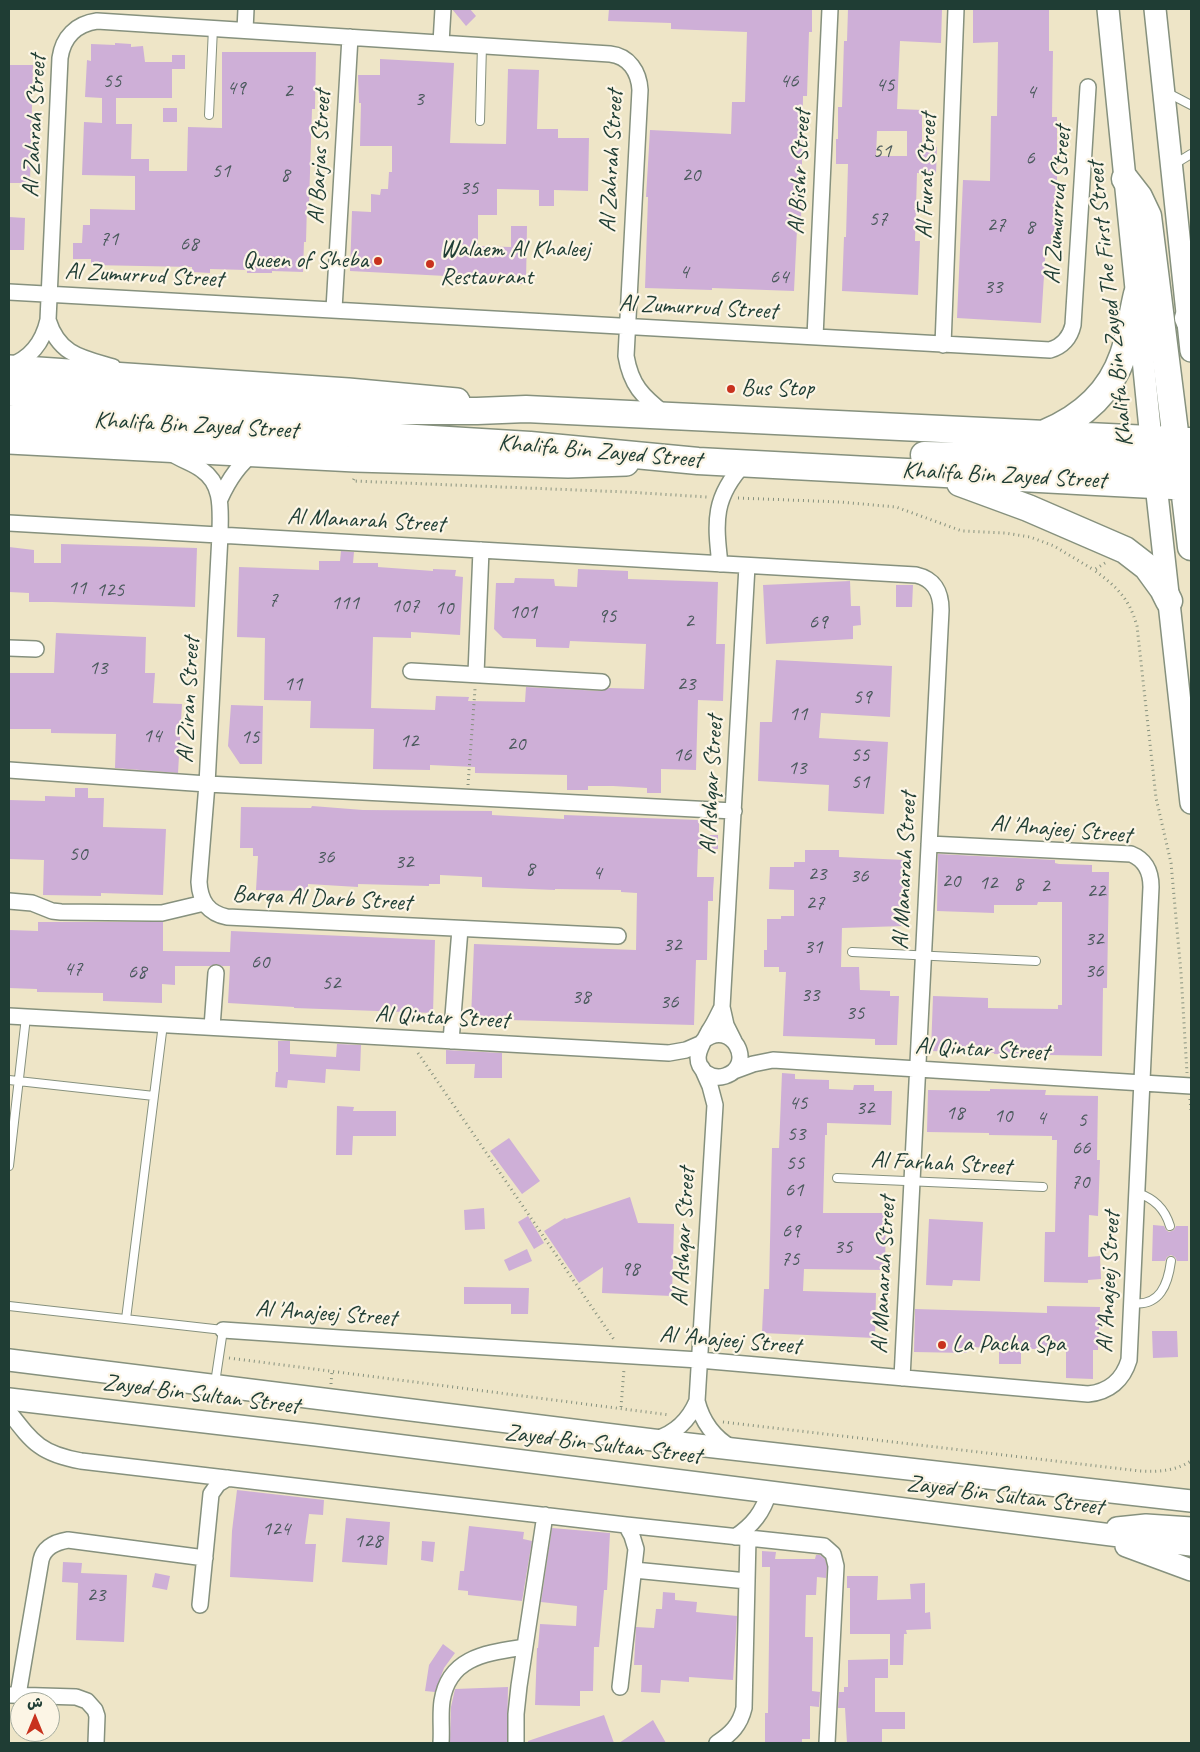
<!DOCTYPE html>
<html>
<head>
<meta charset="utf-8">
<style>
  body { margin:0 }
  #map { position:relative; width:1200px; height:1752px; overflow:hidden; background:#eee5c7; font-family:Caveat,"Playpen Sans Arabic",sans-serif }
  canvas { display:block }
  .frame { position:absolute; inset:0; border:10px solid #1f3d34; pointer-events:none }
  .north { position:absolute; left:10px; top:1692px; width:50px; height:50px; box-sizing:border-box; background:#fcf5e5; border:1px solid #a4ab9e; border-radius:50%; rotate:0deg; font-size:14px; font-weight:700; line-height:20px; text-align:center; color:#1f3d34 }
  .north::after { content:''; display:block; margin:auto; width:18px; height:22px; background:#c8321e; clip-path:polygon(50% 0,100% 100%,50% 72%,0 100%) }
</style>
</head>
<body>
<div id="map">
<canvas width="1200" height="1752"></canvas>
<div class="frame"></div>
<div class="north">ش</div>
</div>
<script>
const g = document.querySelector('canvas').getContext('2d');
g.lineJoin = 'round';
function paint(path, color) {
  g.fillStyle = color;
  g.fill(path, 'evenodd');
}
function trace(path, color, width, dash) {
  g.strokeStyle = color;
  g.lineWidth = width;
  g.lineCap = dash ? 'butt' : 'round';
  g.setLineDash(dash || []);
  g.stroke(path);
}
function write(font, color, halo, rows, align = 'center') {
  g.font = font + ' Caveat,sans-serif';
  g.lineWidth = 4.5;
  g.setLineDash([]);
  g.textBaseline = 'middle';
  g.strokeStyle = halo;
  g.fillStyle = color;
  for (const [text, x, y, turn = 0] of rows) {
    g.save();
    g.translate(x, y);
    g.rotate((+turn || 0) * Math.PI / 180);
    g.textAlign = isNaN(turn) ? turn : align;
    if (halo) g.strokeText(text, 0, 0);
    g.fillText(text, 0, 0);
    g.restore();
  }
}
paint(new Path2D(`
  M452 9H470L476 16 466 26Z
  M609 9H812V32H809L807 96H803L801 229H797L794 291 712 288V290L645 288 648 197H646L650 130 731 134 732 102H745L747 32 671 29V23L608 21Z
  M848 9H942L941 43 900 41 897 109 922 110V147H937L936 174 917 173 915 241H920L918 295 842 291 844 237H846L848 164H836V139H838V107H842L844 41H847ZM877 131H907V156H876Z
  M973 9H1049V51H1053L1052 117H1057V184L1054 244H1046L1041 323 957 318 963 180 990 181 991 116H997L998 42 973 43Z
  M115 43 131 44V47L143 46 145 62H172V55H185V69H172V98H116V124H132L131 159H149V171H187L188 127 222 128V52H316L315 109H312L309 204H307L306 242H304L303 272 272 271V273H247V270L210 269V273L192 272V267L91 265V259H73V243H82L83 225H90V209L135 210V176L82 175 84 122 102 123V98L85 97 87 60 91 61V44L115 45Z
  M380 59 454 63 450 143 506 144 508 69 539 70 537 129H558V138H589L588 191 554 190V206H539V190L497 189V215H478V246L511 247V226H527L526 284H509V280L465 279V277L350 271 352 211 371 212V194L380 195 381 189H388L389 172H392V146H360L361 103H359L358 75H380Z
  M9 65H33L30 183H9Z
  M163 108H177V122H163Z
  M9 217 25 218 24 250H9Z
  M61 544 197 548 195 607 52 602H29V593L9 592V547L34 550V563H61Z
  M341 551 354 552 353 563H378V567L433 571V569L456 570 455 576 463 577 460 635 411 632V638L373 637 371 708 435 710 436 696 469 697 468 701 525 702 526 687 601 691 609 688 644 689 646 644 570 641 569 648 536 647V639L503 638 494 629 496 583H514L515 578 554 579 555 586 577 587 578 569 628 571V579L718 582 716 644H725L723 701 698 700 696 770 661 769V793H647V788L613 786H588V790H567V775L475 773V767L430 765V770L373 769 374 729 310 728 311 701 264 700 265 638 237 637 239 567 319 570V561H340Z
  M850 581 851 606H860L861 625 853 626V639L766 644 763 585Z
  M896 585H913L912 607H896Z
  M56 633 146 637 145 673H155L153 703 182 704 178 773 115 768 116 734 51 733V729H9V673H54Z
  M776 660 892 666 890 717 821 713 819 738 888 742 884 814 828 811 829 785 758 781 760 722H772Z
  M231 705 263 706 262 764H240L228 746Z
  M75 788H88V798H104L103 827 166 829 163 895 101 893V896L43 895 44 860 9 859V800L45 801V796L75 797Z
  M312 806 363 810 492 811V815L564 819V815L699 820V835H718V849H698L697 877H714L713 891V901H708L707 960H696L694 1025 471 1019 474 944 636 950 637 893 621 892V890L555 889V890L482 887V877L440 875V884H429V886L358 884V887L308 884V891L256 890 258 856H253V848H240L241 807 311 808Z
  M805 850H839V857L905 860 903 926 842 928 841 967H859L860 990 890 991V996H899L897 1045H875V1039L783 1036 786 972H779V967H764V950H767V919H781V916H794V890L769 889 770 867H794V862H805Z
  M938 854 1055 860V863L1059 864 1092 865V872H1109L1107 988H1103L1102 1056 994 1054V1053L931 1051 933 996 988 998V1008L1058 1009V1005H1062V902H1038L1037 905H994V913L937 911Z
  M38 922H163V951L230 952 231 931 435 940 433 1013 294 1008V1007L228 1003 230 966H222L216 964 210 966H175V985L162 984V1003L103 1001V993L37 992V989L9 988V930L38 931Z
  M278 1041H290V1054L336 1057 337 1044 361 1045 360 1071 326 1069 325 1083 288 1080 287 1088 275 1087 276 1072H278Z
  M446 1050 502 1053V1078H474L475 1064H446Z
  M782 1073 795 1074V1079L829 1080V1089L853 1090 854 1085H874V1091H892L891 1125 827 1123V1135H825L823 1213H886L885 1270 804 1269 803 1291 876 1293 875 1338 762 1333 764 1289H769L772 1148H779Z
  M990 1089 1046 1090 1045 1095 1098 1096 1097 1160H1100L1098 1216 1089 1215 1088 1257 1100 1256 1101 1279 1088 1280V1283L1044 1282 1045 1232H1055L1057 1140H1052V1136L989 1135V1133L927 1132 928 1090 990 1091Z
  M337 1106 354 1107 353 1111H396V1136H353L352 1155H336Z
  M509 1138 540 1181 522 1194 490 1151Z
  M630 1197 638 1223 674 1224 672 1296 602 1293 603 1267 579 1283 544 1231 565 1218 566 1219Z
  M484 1208 485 1229 465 1230 464 1210Z
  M528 1216 544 1243 534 1249 518 1222Z
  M929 1219 983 1222 980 1281 953 1280 952 1286 926 1285Z
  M1153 1225 1164 1226 1166 1230 1169 1232 1174 1230 1176 1226H1188V1261H1177L1175 1257 1171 1255 1167 1257 1165 1261H1152Z
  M527 1249 532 1261 509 1271 504 1260Z
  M464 1287 529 1288 528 1314H511V1304H464Z
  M1047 1306 1100 1307 1098 1350H1093V1379L1066 1378V1349H1021V1364H999V1348L967 1347V1353L914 1352 915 1309 1047 1313Z
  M1152 1331H1177L1178 1357 1153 1358Z
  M237 1490 324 1500 323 1515 309 1514 305 1544H316L313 1582 230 1577 232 1531Z
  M346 1518 390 1522 387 1565 342 1562Z
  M469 1526 524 1532 523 1539 532 1541 522 1601 468 1595V1591L458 1590 460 1571H464Z
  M552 1528 610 1533 607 1590H604L599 1647H594L593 1691H580V1706L535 1705 537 1648H538L540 1624 576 1626 577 1606 541 1602Z
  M422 1541 435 1542 433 1562 421 1560Z
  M762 1551 776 1552 775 1559H815L816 1555H820L825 1559 827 1567 826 1578 817 1577 816 1595H806L805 1637H813L812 1691 820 1692 819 1707 810 1706V1739H802V1743H765V1713H768L770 1567H762Z
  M63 1562 82 1563 81 1573 127 1575 124 1642 76 1640 78 1583 62 1582Z
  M155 1573 170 1576 167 1590 152 1587Z
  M847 1576H878L877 1600 911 1599 910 1584 925 1583V1613L930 1612 931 1629 906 1630 907 1634H904L903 1665H890V1634H850V1588H847Z
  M663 1592 675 1593V1600L697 1602 696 1612 737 1616 733 1680 689 1677V1682L661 1680 660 1693 641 1692 642 1665H634L636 1627 654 1628 656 1609H662Z
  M443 1644 455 1653 444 1668 435 1692 425 1691 429 1665Z
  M888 1659V1678H875V1712H905V1729H882V1743H847L845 1708H838L839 1692H844V1687H848V1660Z
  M508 1687 507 1743H450L451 1707 455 1689Z
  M604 1715 614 1743H528V1741Z
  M653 1720 666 1743H619Z`), '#ceafd7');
const service = new Path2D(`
  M1166 92 1191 105
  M209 115 213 28
  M480 121 482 45
  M1173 165 1191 154
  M852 952 1036 961
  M9 1080 154 1096
  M9 1166 26 1017
  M837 1178 1043 1187
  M1137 1193C1154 1198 1165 1209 1170 1226
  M1132 1303C1160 1307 1168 1284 1171 1261
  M9 1306 223 1330 215 1383
  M126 1319 163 1024`);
const minor = new Path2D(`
  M245 30 246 9
  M441 43 443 9
  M9 292 1050 350C1063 346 1070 338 1073 325L1088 87
  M334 309 350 37
  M48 320C59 355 82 358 113 367
  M815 337 830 9
  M943 345 956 9
  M9 366C30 359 43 342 48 320L60 58C63 37 76 24 97 21L610 54C629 56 639 72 640 90L626 356C631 385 642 396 665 414
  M171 453C181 460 193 463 202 470 224 485 220 512 220 535L207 784 199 882C200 901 208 913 227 917L618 936
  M220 499C228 481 238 465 254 453
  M9 523 916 575C934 579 941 592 941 610L902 1378
  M720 564C715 521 713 497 745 463
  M9 648 36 649
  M411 671 602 682
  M476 674 481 550
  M9 770 207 784 734 811
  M9 901 32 903 52 911 61 912 153 913H162L204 903
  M9 1016 669 1053 686 1050 702 1043
  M212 1027 216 973
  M451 1041 460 929
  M703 1041C732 1017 757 1066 725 1076 719 1078 712 1077 706 1073 690 1060 702 1045 709 1031 714 1024 718 1015 722 1007
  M734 1041 726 1025 722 1007 747 566
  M702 1068 710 1086 715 1105 697 1401C702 1421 713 1437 732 1448
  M734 1071 753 1064 773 1060 1191 1086
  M223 1330 340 1338 699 1360 1088 1394C1109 1392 1123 1380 1129 1360L1151 887C1151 872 1146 860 1131 854L929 844
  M9 1412C33 1443 41 1454 81 1461L626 1525 824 1546 833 1554 836 1566 827 1743
  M656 1439C676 1433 689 1420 697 1401
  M735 1537C753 1525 763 1512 769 1492
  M634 1570 747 1581
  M200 1605 211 1494 218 1484 228 1478
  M620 1687 636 1549 632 1536 626 1525
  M10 1695 76 1697 87 1701 95 1710 97 1716 96 1743
  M18 1695 41 1560C44 1547 56 1542 68 1540L205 1558
  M441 1743C442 1729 440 1715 442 1701 449 1656 488 1653 525 1647
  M516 1743V1714L519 1686 545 1515
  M717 1743C731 1734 740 1725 744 1708L748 1538`);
const secondary = new Path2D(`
  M1108 9 1151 439 1191 803
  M1155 9 1191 351
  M9 1360 653 1440 1191 1501
  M9 1399 316 1435 1191 1545
  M1117 1528 1146 1525 1191 1528
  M1126 1546 1191 1570`);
const primary = new Path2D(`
  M9 368 348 391 457 401
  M9 441 355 459 568 465 626 463`);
const trunk = new Path2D(`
  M1125 179 1139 197 1148 216 1176 440 1191 467
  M1188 318 1191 325
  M9 392 382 411H477L526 409 1191 441
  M9 418 351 434 530 445 698 461 1191 487
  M1045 433C1081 418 1110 393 1123 355 1130 336 1132 314 1137 294
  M924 455 1154 460 1191 446
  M1176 473 1184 487 1191 547
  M960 483 1028 508 1125 550 1147 567 1163 589 1169 601`);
trace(service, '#86917e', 10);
trace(minor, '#86917e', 18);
trace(secondary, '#86917e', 24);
trace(primary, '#86917e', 28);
trace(trunk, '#86917e', 29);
trace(new Path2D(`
  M354 479 353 481 627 492 707 497
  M738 498 840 502 896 507 962 531 1005 533 1030 537 1054 546 1094 570
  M1105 563 1094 570C1117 587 1129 598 1137 626L1156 798 1171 863 1181 973 1187 1073
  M468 785 475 689
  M418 1053 615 1341
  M1190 1099 1191 1111
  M229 1358 670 1415
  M331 1384 332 1371
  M621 1407 624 1369
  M723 1422 1140 1471C1159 1472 1175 1471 1191 1461`), '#86917e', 3, [1, 4]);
trace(service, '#fff', 8);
trace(minor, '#fff', 15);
trace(secondary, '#fff', 21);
trace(primary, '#fff', 25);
trace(trunk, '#fff', 26);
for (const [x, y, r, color] of [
  [378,261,5,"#c8321e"],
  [430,264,5,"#c8321e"],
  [731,389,5,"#c8321e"],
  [942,1345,5,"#c8321e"]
]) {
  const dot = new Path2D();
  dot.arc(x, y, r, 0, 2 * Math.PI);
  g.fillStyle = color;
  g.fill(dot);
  trace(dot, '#fcf5e5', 2);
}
write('21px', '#4b5a5d', null, [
  ["55",112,81],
  ["46",789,81],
  ["45",885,85],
  ["49",236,88],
  ["2",288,91],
  ["4",1031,92],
  ["3",419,99],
  ["51",882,151],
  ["6",1030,158],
  ["51",221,171],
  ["8",285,175],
  ["20",691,175],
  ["35",469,188],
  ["57",878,219],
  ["27",996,225],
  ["8",1030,227],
  ["71",109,239],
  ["68",189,244],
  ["4",684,272],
  ["64",779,277],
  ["33",993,287],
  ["11",77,588],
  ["125",110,590],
  ["7",273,600],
  ["111",345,603],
  ["107",405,606],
  ["10",444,608],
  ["101",523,612],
  ["95",607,616],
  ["2",689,621],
  ["69",818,622],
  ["13",98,668],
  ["11",293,684],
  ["23",686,684],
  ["59",862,697],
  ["11",798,714],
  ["14",152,736],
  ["15",250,737],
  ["12",409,741],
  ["20",516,744],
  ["16",682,755],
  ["55",860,755],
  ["13",797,768],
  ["51",860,782],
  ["50",78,854],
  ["36",325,857],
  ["32",404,862],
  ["8",530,869],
  ["4",597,873],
  ["23",817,874],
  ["36",859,876],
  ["20",951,881],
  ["12",988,883],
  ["8",1018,884],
  ["2",1045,886],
  ["22",1096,891],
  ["27",815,903],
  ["32",1094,939],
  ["32",672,945],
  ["31",813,947],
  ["60",260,962],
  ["47",73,969],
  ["36",1094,971],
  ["68",137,972],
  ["52",331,983],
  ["33",810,995],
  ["38",581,997],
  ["36",669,1002],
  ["35",855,1013],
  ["45",798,1103],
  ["32",865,1108],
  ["18",955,1113],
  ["10",1003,1116],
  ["4",1041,1118],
  ["5",1082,1120],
  ["53",796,1134],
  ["66",1081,1148],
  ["55",795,1163],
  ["70",1080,1182],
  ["61",794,1190],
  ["69",791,1231],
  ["35",843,1247],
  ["75",790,1259],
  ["98",630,1269],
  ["124",276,1529],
  ["128",368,1541],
  ["23",96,1595]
]);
write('24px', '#1f3d34', '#fcf5e5', [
  ["Al Zahrah Street",35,126,-87],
  ["Al Barjas Street",320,157,-87],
  ["Al Zahrah Street",612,161,-87],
  ["Al Bishr Street",800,172,-87],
  ["Al Furat Street",927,176,-88],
  ["Al Zumurrud Street",1058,205,-86],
  ["Al Zumurrud Street",144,276,3],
  ["Khalifa Bin Zayed The First Street",1111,304,-96],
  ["Al Zumurrud Street",698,308,3],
  ["Khalifa Bin Zayed Street",196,426,3],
  ["Khalifa Bin Zayed Street",600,452,5],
  ["Khalifa Bin Zayed Street",1004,476,3],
  ["Al Manarah Street",366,521,3],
  ["Al Ziran Street",189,700,-87],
  ["Al Ashqar Street",712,785,-87],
  ["Al 'Anajeej Street",1061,830,5],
  ["Al Manarah Street",905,871,-87],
  ["Barqa Al Darb Street",322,899,3],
  ["Al Qintar Street",442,1018,3],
  ["Al Qintar Street",982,1050,3],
  ["Al Farhah Street",941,1164,3],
  ["Al Ashqar Street",684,1237,-87],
  ["Al Manarah Street",884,1275,-87],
  ["Al 'Anajeej Street",1109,1282,-87],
  ["Al 'Anajeej Street",326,1314,4],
  ["Al 'Anajeej Street",730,1341,5],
  ["Zayed Bin Sultan Street",201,1395,7],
  ["Zayed Bin Sultan Street",603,1445,7],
  ["Zayed Bin Sultan Street",1005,1496,7]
]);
write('24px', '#1f3d34', '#fcf5e5', [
  ["Walaem Al Khaleej",440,250],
  ["Restaurant",440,278],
  ["Queen of Sheba",368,261,"right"],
  ["Bus Stop",741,389],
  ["La Pacha Spa",952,1345]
], 'left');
</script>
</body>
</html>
